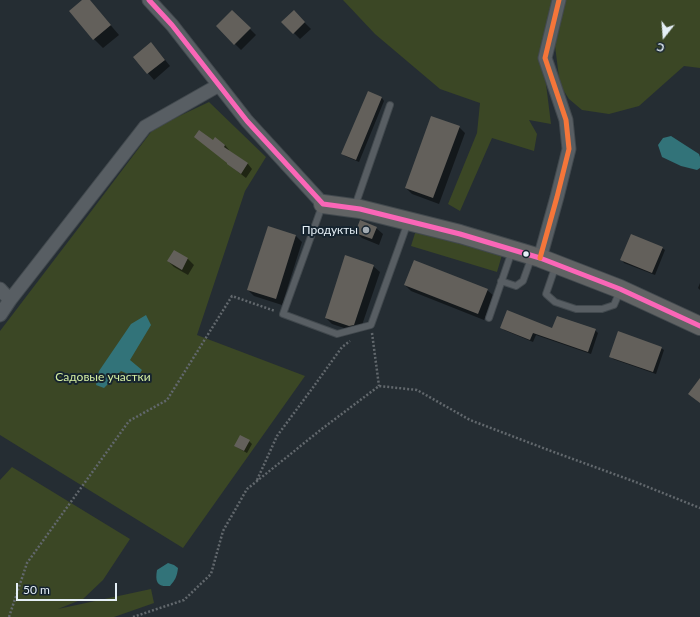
<!DOCTYPE html>
<html>
<head>
<meta charset="utf-8">
<style>
  body { margin:0 }
  #map { position:relative; width:700px; height:617px; overflow:hidden; background:#252d33; font-family:Lato,sans-serif }
  canvas { display:block }
  .north { position:absolute; left:644px; top:16px; width:40px; height:40px; -webkit-text-stroke:3px #16242f; paint-order:stroke; rotate:197deg; font-size:11px; font-weight:700; line-height:16px; text-align:center; color:#e5eff6 }
  .north::after { content:''; display:block; margin:auto; width:14px; height:18px; background:#e5eff6; clip-path:polygon(50% 0,100% 100%,50% 72%,0 100%) }
  .scale { position:absolute; left:16px; top:583px; width:101px; height:18px; box-sizing:border-box; border:2px solid #e5eff6; border-top:0; padding-left:5px; font-size:12px; line-height:14px; white-space:nowrap; color:#e5eff6; -webkit-text-stroke:3px #16242f; paint-order:stroke }
</style>
</head>
<body>
<div id="map">
<canvas width="700" height="617"></canvas>
<div class="north">С</div>
<div class="scale">50 m</div>
</div>
<script>
const g = document.querySelector('canvas').getContext('2d');
g.lineJoin = 'round';
function paint(path, color) {
  g.fillStyle = color;
  g.fill(path, 'evenodd');
}
function trace(path, color, width, dash) {
  g.strokeStyle = color;
  g.lineWidth = width;
  g.lineCap = dash ? 'butt' : 'round';
  g.setLineDash(dash || []);
  g.stroke(path);
}
function write(font, color, halo, rows, align = 'center') {
  g.font = font + ' Lato,sans-serif';
  g.lineWidth = 4;
  g.setLineDash([]);
  g.textBaseline = 'middle';
  g.strokeStyle = halo;
  g.fillStyle = color;
  for (const [text, x, y, turn = 0] of rows) {
    g.save();
    g.translate(x, y);
    g.rotate((+turn || 0) * Math.PI / 180);
    g.textAlign = isNaN(turn) ? turn : align;
    if (halo) g.strokeText(text, 0, 0);
    g.fillText(text, 0, 0);
    g.restore();
  }
}
paint(new Path2D(`
  M343 0H554L540 59 546 84 551 124 529 120 537 134 534 151 492 138 460 211 448 204 477 133 480 103 440 89 375 34Z
  M564 0H700V68L684 66 639 106 609 114 582 110 569 99 560 85 555 46Z
  M209 102 266 157 245 191 197 335 305 376 183 548 0 435V331L77 230 154 128Z
  M416 230 502 255 497 272 411 246Z
  M12 467 130 539 103 580 83 599 58 609 151 589 154 603 114 617H0V480Z`), '#3b4725');
paint(new Path2D(`
  M671 136 699 154 700 157V168L697 170 681 166 662 157 658 145 663 138Z
  M146 315 151 325 130 360 142 370 137 378 121 371 104 388 96 385 99 371 131 324Z
  M168 563 174 565 178 568C177 577 175 580 170 586 157 587 155 582 157 570Z`), '#327379');
paint(new Path2D(`
  M83 0H89L119 35 103 48 94 39Z
  M232 11 256 35 241 50 217 26Z
  M294 12 311 29 300 39 283 22Z
  M157 50 170 66 154 80 134 57Z
  M368 93 382 98 384 101 359 162 345 156 343 154Z
  M459 127 465 133 439 204 412 194 406 188Z
  M213 141 225 145 229 150 228 151 248 164 252 169 246 178 233 168 228 164Z
  M268 227 296 236 302 242 282 305 254 296 248 290Z
  M376 228 383 234 379 245 362 238 356 232Z
  M662 248 665 250 655 275 624 263 622 260Z
  M174 251 188 259 194 265 188 275 174 267 168 261Z
  M373 266 380 272 360 331 356 332 332 324 326 318Z
  M700 283V290L698 288Z
  M405 285 487 290 494 296 484 320 411 291Z
  M502 327 595 330 598 333 591 354 536 335 533 342 504 330Z
  M661 348 664 350 656 374 613 359 611 356Z
  M249 441 252 444 247 453 238 448 235 446Z`), '#0007');
paint(new Path2D(`
  M82 0H90L111 25 93 40 69 11Z
  M232 10 251 28 234 45 216 26Z
  M294 10 305 22 293 34 281 22Z
  M151 42 165 60 147 74 133 57Z
  M368 91 382 97 356 160 341 154Z
  M431 116 460 126 433 198 405 188Z
  M199 130 213 140 215 137 225 145 224 147 248 163 241 174 227 164V163L194 137Z
  M360 220 377 227 372 239 355 233Z
  M268 226 296 235 276 299 247 290Z
  M631 234 663 247 652 273 620 260Z
  M174 250 188 258 182 270 167 261Z
  M345 255 374 265 354 325 349 326 325 318Z
  M414 260 488 289 478 314 404 285Z
  M507 310 552 328 557 316 596 329 588 352 533 333 530 340 500 328Z
  M618 331 662 347 653 372 609 357Z
  M700 378V403L688 394Z
  M240 435 250 440 244 451 234 446Z`), '#63605b');
const lane = new Path2D(`
  M322 206 283 314 337 334 371 325 408 222
  M355 206 390 105
  M556 265 546 294 555 302 576 309H602L614 305 620 291
  M501 281 516 286 523 281 532 256
  M489 318 512 251`);
const street = new Path2D(`
  M149 0 172 25 247 121 323 204
  M540 258 557 197 569 149 566 120 545 58 559 0
  M0 289 10 300
  M0 315 10 300 145 127 219 85`);
const secondary = new Path2D(`
  M323 204 360 209 460 234 540 258 620 289 700 326`);
trace(lane, '#42494e', 8);
trace(street, '#42494e', 15);
trace(secondary, '#42494e', 20);
trace(new Path2D(`
  M372 333 379 386
  M257 480 277 436 314 386 342 347 350 341
  M9 617 27 563 129 421 167 400 232 296 275 311
  M133 617 184 600 211 574 223 531 247 489 323 428 379 386 417 390 470 420 551 451 633 481 700 508`), '#62686d', 2.5, [2, 2]);
trace(lane, '#585e63', 6);
trace(street, '#585e63', 13);
trace(secondary, '#616364', 18);
trace(new Path2D(`
  M149 0 172 25 247 121 323 204 360 209 460 234 540 258 620 289 700 326`), '#fa66b7', 5);
trace(new Path2D(`
  M540 258 557 197 569 149 566 120 545 58 559 0`), '#f5763a', 5);
for (const [x, y, r, color] of [
  [366,230,4,"#a2abb2"],
  [526,254,3.5,"#e5eff6"]
]) {
  const dot = new Path2D();
  dot.arc(x, y, r, 0, 2 * Math.PI);
  g.fillStyle = color;
  g.fill(dot);
  trace(dot, '#16242f', 1.5);
}
write('12px', '#e5eff6', '#16242f', [
  ["Продукты",358,230]
], 'right');
write('12px', '#d5eea3', '#16242f', [
  ["Садовые участки",103,377]
]);
</script>
</body>
</html>
